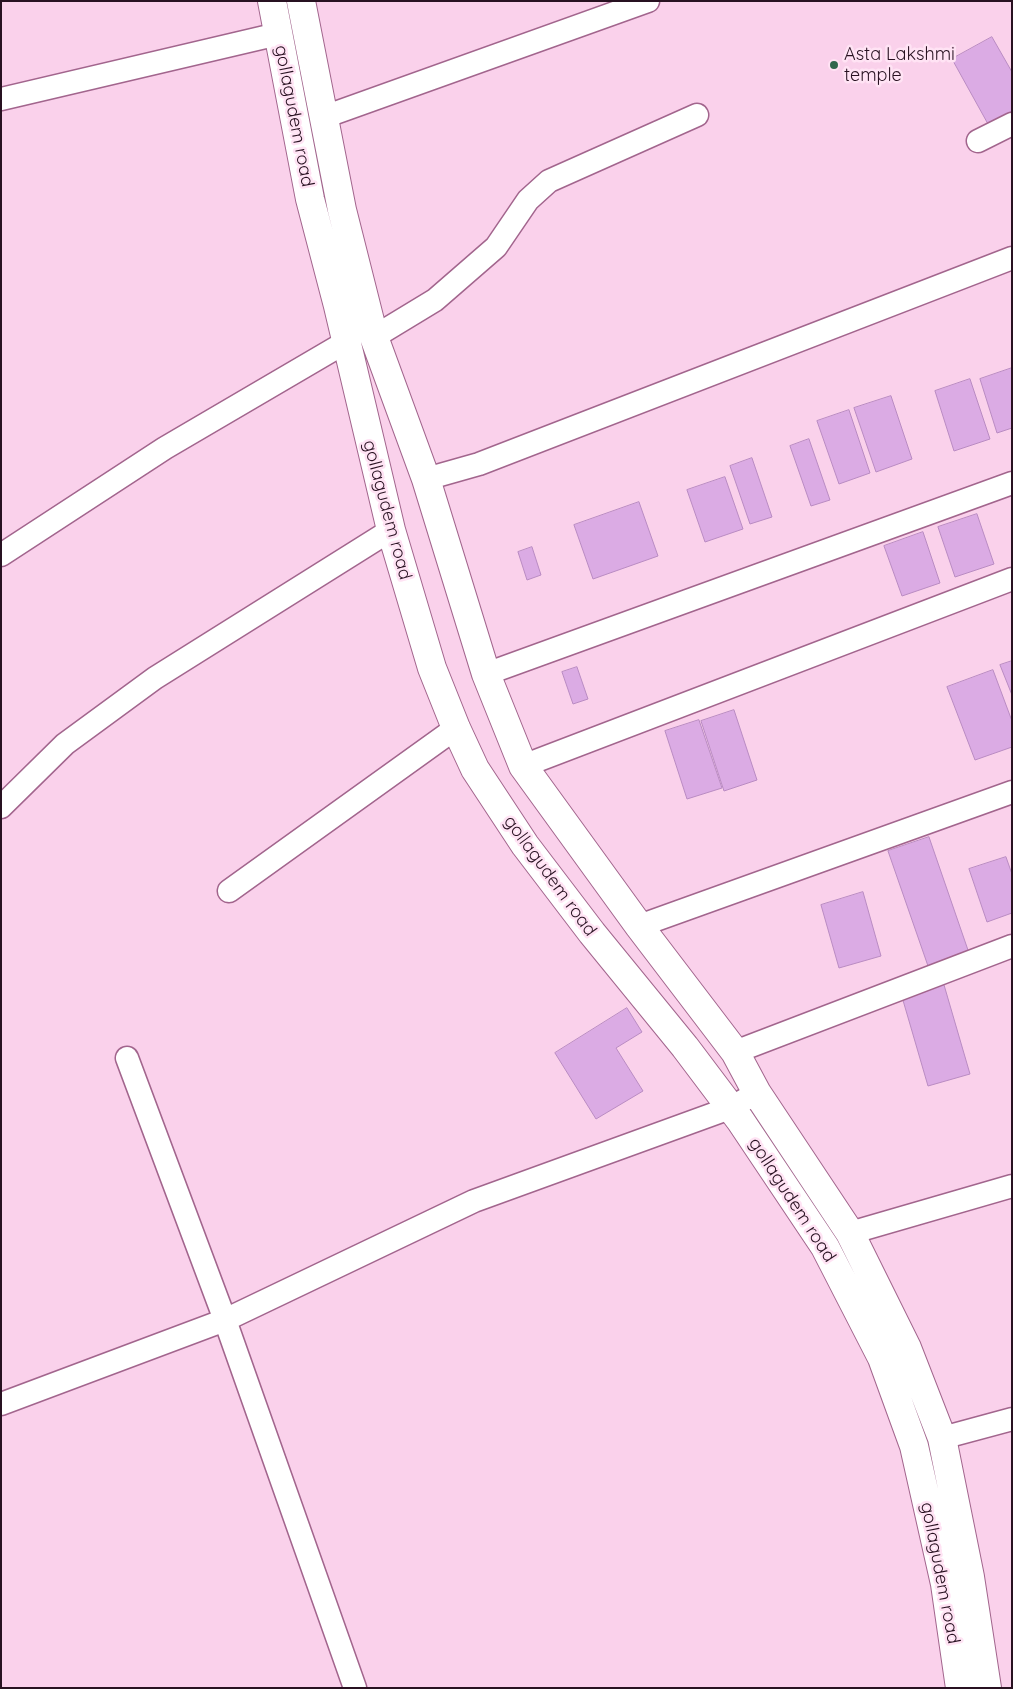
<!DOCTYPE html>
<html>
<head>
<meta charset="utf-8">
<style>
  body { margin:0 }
  #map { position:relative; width:1013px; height:1689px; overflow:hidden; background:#fad1eb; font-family:Quicksand,sans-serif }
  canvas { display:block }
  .frame { position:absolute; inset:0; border:2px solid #281121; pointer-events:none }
</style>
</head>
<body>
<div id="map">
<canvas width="1013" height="1689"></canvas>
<div class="frame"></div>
</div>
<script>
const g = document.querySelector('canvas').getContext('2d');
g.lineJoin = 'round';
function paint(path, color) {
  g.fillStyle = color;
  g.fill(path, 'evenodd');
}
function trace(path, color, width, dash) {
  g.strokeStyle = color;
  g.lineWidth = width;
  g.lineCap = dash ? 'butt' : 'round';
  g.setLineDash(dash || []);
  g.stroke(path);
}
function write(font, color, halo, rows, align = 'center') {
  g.font = font + ' Quicksand,sans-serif';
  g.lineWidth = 5;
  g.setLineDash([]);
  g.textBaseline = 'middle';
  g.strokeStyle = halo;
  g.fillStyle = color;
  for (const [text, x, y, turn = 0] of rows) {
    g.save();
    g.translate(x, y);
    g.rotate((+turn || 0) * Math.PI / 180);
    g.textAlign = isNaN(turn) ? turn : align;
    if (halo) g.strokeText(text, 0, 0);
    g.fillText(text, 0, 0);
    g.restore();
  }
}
const building = new Path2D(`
  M992 37 1012 72V111L988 124 952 59Z
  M1012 368V428L997 433 980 379Z
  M970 379 990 439 954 451 935 391Z
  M891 396 912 459 876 472 854 408Z
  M849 410 870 473 839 484 817 421Z
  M809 439 830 500 811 506 790 446Z
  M752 458 772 517 750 524 730 466Z
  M725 477 743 529 705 542 687 490Z
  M639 502 658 556 593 579 574 525Z
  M977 514 994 564 955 577 938 527Z
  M923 532 940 583 902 596 884 546Z
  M532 547 541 575 527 580 518 552Z
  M1012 661V695L1000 665Z
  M577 667 588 699 573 704 562 672Z
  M993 670 1012 721V747L975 760 947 687Z
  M734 710 757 780 724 791 701 721Z
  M699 720 722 788 687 799 665 731Z
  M929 837 969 953 928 966 888 851Z
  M1006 857 1012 874V913L987 922 969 869Z
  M863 892 881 956 839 968 821 905Z
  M942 978 970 1074 928 1086 900 990Z
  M627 1008 642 1032 616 1048 643 1091 596 1119 555 1053Z`);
paint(building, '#dbabe4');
trace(building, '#b98bc2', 1);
const street = new Path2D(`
  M1 99 278 34
  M324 117 648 1
  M978 141 1012 124
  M374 337 435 300 496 247 528 200 549 181 697 115
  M426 479 479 464 1012 258
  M1 555 165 448 346 342
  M486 674 1012 483
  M523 766 1012 579
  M1 807 65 744 155 678 391 530
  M229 891 456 728
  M639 926 1012 792
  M735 1052 1012 946
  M127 1058 225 1320 355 1688
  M850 1233 1012 1186
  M1 1404 225 1320 474 1201 730 1108 757 1093
  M942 1438 1012 1419`);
const secondary = new Path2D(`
  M272 1 310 199 338 306 391 530 432 668 456 728 475 769 525 845 592 933 685 1047 740 1120 825 1247 882 1358 914 1446 945 1584 960 1688
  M301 1 342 210 374 337 426 479 486 674 523 766 639 926 735 1052 757 1093 850 1233 907 1348 942 1438 970 1577 987 1688`);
trace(street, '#a2658d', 25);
trace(secondary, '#a2658d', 30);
trace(street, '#fff', 22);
trace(secondary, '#fff', 28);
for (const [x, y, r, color] of [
  [834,65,5,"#31674d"]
]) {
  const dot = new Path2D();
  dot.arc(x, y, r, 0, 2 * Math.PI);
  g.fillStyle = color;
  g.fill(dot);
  trace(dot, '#ffe3f4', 2);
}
write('18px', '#281121', '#ffe3f4', [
  ["Asta Lakshmi",844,55],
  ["temple",844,76]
], 'left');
write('18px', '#281121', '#ffe3f4', [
  ["gollagudem road",294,116,79],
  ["gollagudem road",387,510,75],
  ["gollagudem road",550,876,54],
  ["gollagudem road",792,1200,57],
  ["gollagudem road",940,1573,79]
]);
</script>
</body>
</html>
